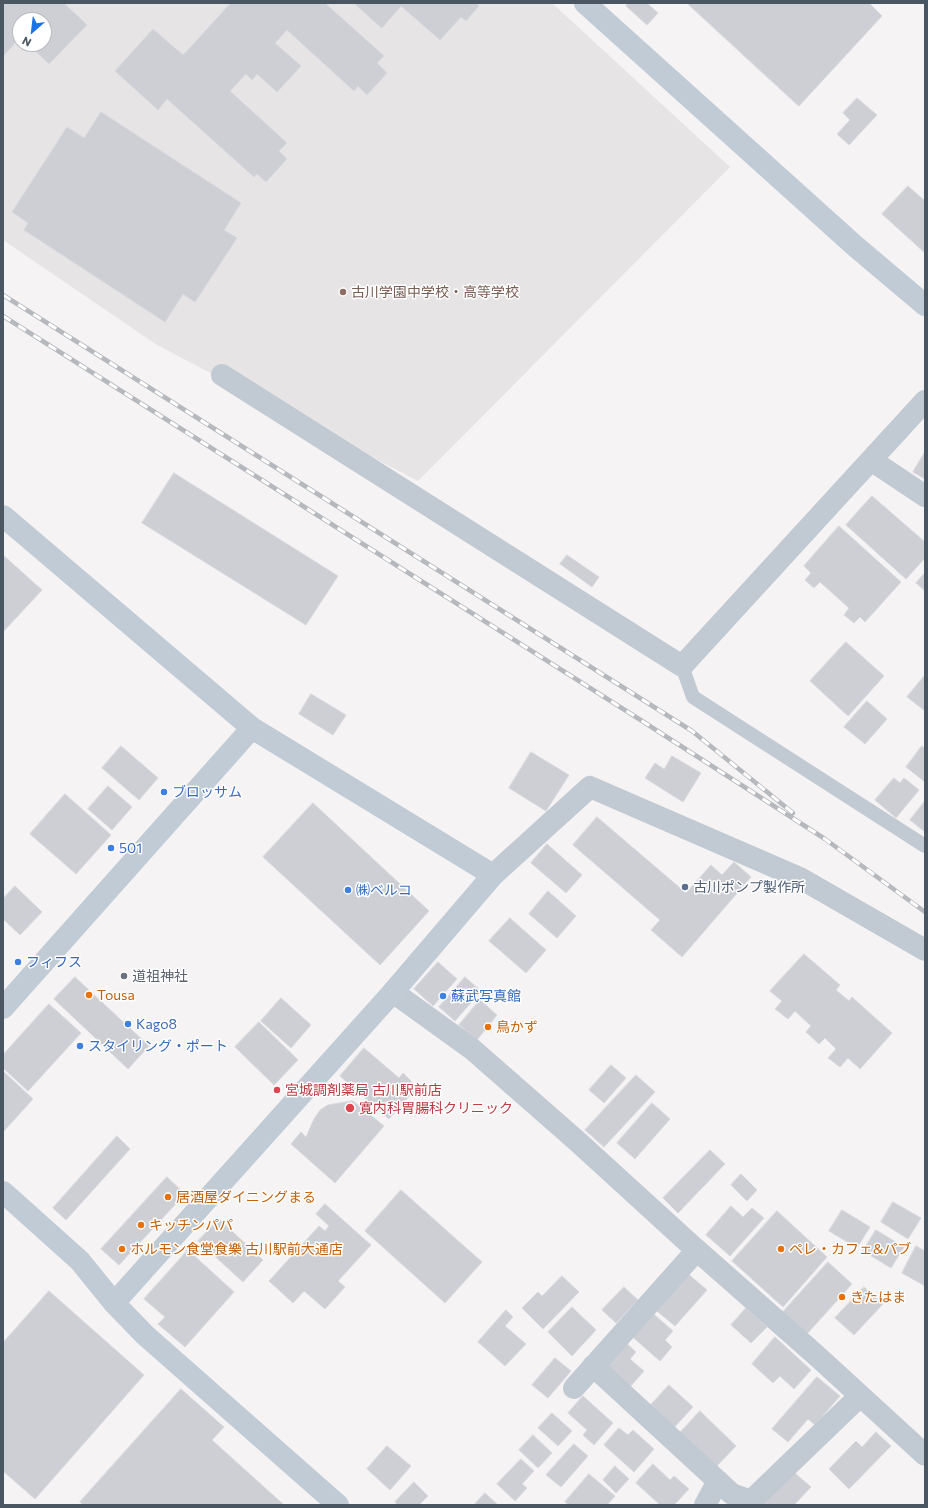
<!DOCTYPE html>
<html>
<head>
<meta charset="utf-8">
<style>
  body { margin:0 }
  #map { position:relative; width:928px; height:1508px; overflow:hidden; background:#f5f3f3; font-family:Commissioner,sans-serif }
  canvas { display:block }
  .frame { position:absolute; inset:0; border:4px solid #4a5661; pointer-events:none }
  .north { position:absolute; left:12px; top:12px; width:40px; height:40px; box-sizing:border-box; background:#fff; border:1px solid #b7bbc0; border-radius:50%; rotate:208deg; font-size:11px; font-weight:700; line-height:16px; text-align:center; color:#4a5661 }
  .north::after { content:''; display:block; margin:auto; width:14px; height:18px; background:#1a73e8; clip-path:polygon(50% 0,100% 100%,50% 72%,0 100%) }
</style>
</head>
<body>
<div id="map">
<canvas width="928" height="1508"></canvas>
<div class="frame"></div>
<div class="north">N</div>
</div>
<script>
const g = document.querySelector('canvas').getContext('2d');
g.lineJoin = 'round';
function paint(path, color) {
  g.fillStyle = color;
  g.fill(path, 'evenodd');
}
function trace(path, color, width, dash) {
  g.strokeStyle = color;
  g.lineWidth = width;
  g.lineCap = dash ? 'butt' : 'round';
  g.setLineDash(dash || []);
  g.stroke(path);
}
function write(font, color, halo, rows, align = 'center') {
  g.font = font + ' Commissioner,"Noto Sans JP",sans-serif';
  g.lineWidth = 3;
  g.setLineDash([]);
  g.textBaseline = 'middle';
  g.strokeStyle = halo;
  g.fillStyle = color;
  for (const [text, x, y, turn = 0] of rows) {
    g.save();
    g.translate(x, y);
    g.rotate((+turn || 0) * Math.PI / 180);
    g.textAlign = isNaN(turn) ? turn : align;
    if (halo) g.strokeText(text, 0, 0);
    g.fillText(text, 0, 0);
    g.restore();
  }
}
paint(new Path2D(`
  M3 3H552L730 167 418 481 157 345 3 240ZM20 20H44V44H20Z`), '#e6e4e5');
const building = new Path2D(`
  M3 3H64L87 25 49 64 28 44H44V20H20V38L3 56Z
  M231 3H325L384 56 377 63 387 73 367 95 358 86 354 91 287 30 275 43 301 66 277 92 257 74 252 80 246 74 230 91 287 143 279 151 287 159 266 182 257 174 254 177 167 99 158 110 115 71 153 29 183 55Z
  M354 3H476L479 6 466 21 461 17 440 40 401 6 382 28Z
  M628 3H647L658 13 647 25 626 6Z
  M687 3H869L882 16 799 106Z
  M857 98 877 115 849 145 837 134 850 120 843 113Z
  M101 112 241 203 224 230 237 238 195 302 183 294 165 322 24 230 28 223 12 212 67 127 84 138Z
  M908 186 925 201V253L882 214Z
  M925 452V479L913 472Z
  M174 473 338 576 306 625 142 523Z
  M872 496 925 542V558L906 579 846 525Z
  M839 526 901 582 865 622 860 617 854 623 844 615 849 608 820 582 814 588 805 580 811 573 804 566Z
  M3 555 42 590 3 632Z
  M567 555 599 577 592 587 560 564Z
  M925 573V591L916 583Z
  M846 642 884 676 848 716 810 681Z
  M925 675V711L907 697Z
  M311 694 346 715 333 735 299 714Z
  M867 701 887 719 865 744 844 727Z
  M121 746 158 778 139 800 102 768Z
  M922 746 925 749V782L906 767Z
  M531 752 569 775 546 811 509 788Z
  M672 756 701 773 683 802 645 778 655 763 664 769Z
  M894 778 900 783 904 778 919 790 896 818 875 800Z
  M108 786 132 807 112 830 88 809Z
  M65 794 111 835 76 874 30 834Z
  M925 801V832L910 820Z
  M313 803 429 911 380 965 263 857Z
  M597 817 686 893 711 865 722 875 734 862 751 877 682 957 651 930 660 920 573 845Z
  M547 844 582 875 566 893 531 863Z
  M15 886 42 912 20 935 3 919V899Z
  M548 891 576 916 557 938 529 914Z
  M510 918 546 950 526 973 489 941Z
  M804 954 840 985 836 990 849 1001 852 997 892 1033 860 1069 848 1058 840 1067 828 1058 836 1049 825 1038 819 1044 806 1032 811 1026 795 1011 788 1019 775 1009 782 1001 770 991Z
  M438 962 457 979 433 1006 414 989Z
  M75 977 149 1046 128 1069 54 999Z
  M465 977 481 991 455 1021 439 1007Z
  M281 998 311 1025 291 1048 261 1021Z
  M480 1000 497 1015 477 1040 459 1025Z
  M49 1004 81 1033 28 1091 3 1068V1055Z
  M259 1022 298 1060 274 1085 235 1047Z
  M364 1048 399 1078 403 1073 412 1082 409 1086 414 1091 389 1119 340 1076Z
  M611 1065 626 1078 604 1103 589 1090Z
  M3 1071 33 1099 3 1132Z
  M636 1075 655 1092 604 1147 585 1130Z
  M353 1101 384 1126 335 1183 291 1144 301 1132 306 1137 314 1119 320 1110 328 1105Z
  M652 1103 670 1119 635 1159 617 1143Z
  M117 1136 130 1149 66 1220 53 1208Z
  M710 1150 725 1164 678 1213 663 1198Z
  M741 1174 757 1190 747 1201 731 1185Z
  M167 1177 185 1194 119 1265 101 1249Z
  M401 1190 482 1262 445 1303 365 1231Z
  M893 1202 921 1218 908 1239 881 1222Z
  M325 1204 371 1245 338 1281 345 1287 325 1309 304 1291 293 1303 269 1281 319 1226 325 1231 329 1226 316 1214Z
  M731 1206 743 1217 752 1208 764 1218 730 1256 706 1235Z
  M842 1210 870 1227 857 1248 829 1231Z
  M777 1211 827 1257 783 1307 732 1261Z
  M219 1219 263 1260 243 1282 198 1241Z
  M876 1230 904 1247 891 1268 863 1251Z
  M916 1246 925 1251V1286L902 1273Z
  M188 1250 234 1292 185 1347 158 1324 165 1317 144 1299Z
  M828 1262 852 1284 806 1335 782 1313Z
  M687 1273 707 1290 675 1326 652 1307Z
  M562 1276 579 1292 543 1329 522 1308 538 1292 542 1296Z
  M624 1287 638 1300 616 1323 602 1310Z
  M864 1287 883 1304 854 1335 835 1318Z
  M49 1291 144 1375 35 1499 3 1471V1343Z
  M572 1307 596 1330 572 1356 548 1332Z
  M746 1308 767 1327 751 1343 731 1325Z
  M506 1310 513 1317 505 1326 526 1344 505 1366 478 1342Z
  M649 1310 673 1331 665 1340 672 1347 660 1361 628 1333Z
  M775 1337 811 1370 794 1389 780 1376 773 1383 752 1364Z
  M624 1341 636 1352 630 1359 644 1371 629 1388 603 1363Z
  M555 1358 571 1371 548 1398 532 1385Z
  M817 1377 840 1396 815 1425 808 1419 788 1442 772 1429Z
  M669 1385 693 1407 671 1431 647 1409Z
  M181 1389 224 1427 212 1440 284 1505H83L80 1502Z
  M583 1396 613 1423 594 1445 583 1435 587 1430 568 1413Z
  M700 1411 736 1446 713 1470 677 1436Z
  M552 1413 572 1431 558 1446 538 1428Z
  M619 1428 628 1435 633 1430 654 1449 634 1472 604 1445Z
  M876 1432 891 1446 849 1489 829 1469 856 1441 862 1447Z
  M533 1435 552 1453 538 1468 519 1450Z
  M574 1444 588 1456 561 1487 546 1475Z
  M387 1446 411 1466 390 1490 367 1469Z
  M521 1459 534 1471 522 1484 527 1488 515 1501 497 1484Z
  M653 1464 670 1480 674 1476 689 1489 674 1505H660L636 1483Z
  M615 1466 629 1479 616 1493 603 1480Z
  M788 1467 811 1487 794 1505H765L759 1500Z
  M589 1474 615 1496 607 1505H569L565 1502Z
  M414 1482 428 1496 419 1505H398L395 1502Z
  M485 1493 498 1505H474Z`);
paint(building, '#cdcfd5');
trace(building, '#d7d9de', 1);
trace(new Path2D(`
  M682 666 693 697 925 846`), '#c1cad2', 14);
trace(new Path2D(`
  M222 375 682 666 925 401
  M871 460 925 496
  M493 875 590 787 800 878 925 950
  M393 992 472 1049 577 1141 691 1245 817 1356 925 1455
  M593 1366 732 1494 751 1501 860 1396
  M574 1388 697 1250
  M705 1505 718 1481`), '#c1cad2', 22);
trace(new Path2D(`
  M585 3 855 246 925 305
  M3 516 252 728 493 875 393 992 114 1303
  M3 1008 252 728
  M3 1192 80 1261 114 1303 145 1335 338 1505`), '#c1cbd6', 22);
const rail = new Path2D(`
  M3 295 692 731 793 813
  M3 316 639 719 825 839 925 912`);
trace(rail, '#b5b8bd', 4.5);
trace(rail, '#fff', 3, [9]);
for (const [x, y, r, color] of [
  [343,292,4,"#8d6e63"],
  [164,792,4,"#3f7fe0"],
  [111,848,4,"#3f7fe0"],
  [685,887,4,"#5c6f8a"],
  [348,890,4,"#3f7fe0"],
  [18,962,4,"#3f7fe0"],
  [124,976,4,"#6b7280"],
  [89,995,4,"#e8710a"],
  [443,996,4,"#3f7fe0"],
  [128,1024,4,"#3f7fe0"],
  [488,1027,4,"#e8710a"],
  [80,1046,4,"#3f7fe0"],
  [277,1090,4,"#e0444e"],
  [350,1108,5,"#e0444e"],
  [168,1197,4,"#e8710a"],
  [141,1225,4,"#e8710a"],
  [122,1249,4,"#e8710a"],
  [781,1249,4,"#e8710a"],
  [842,1297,4,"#e8710a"]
]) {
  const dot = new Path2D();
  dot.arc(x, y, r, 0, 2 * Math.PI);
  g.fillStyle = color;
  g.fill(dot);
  trace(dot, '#fff', 1.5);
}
write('14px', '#785e54', '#fff', [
  ["古川学園中学校・高等学校",351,292]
], 'left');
write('14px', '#366cbe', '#fff', [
  ["ブロッサム",172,792],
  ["501",119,848],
  ["㈱ベルコ",356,890],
  ["フィフス",26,962],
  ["蘇武写真館",451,996],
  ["Kago8",136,1024],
  ["スタイリング・ポート",88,1046]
], 'left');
write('14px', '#4e5e75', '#fff', [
  ["古川ポンプ製作所",693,887]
], 'left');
write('14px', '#5b616d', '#fff', [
  ["道祖神社",132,976]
], 'left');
write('14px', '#c56008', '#fff', [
  ["Tousa",97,995],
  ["鳥かず",496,1027],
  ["居酒屋ダイニングまる",176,1197],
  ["キッチンパパ",149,1225],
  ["ホルモン食堂食樂 古川駅前大通店",130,1249],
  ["ペレ・カフェ&パブ",789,1249],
  ["きたはま",850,1297]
], 'left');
write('14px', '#be3a42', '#fff', [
  ["宮城調剤薬局 古川駅前店",285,1090],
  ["寛内科胃腸科クリニック",359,1108]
], 'left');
</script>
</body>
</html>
